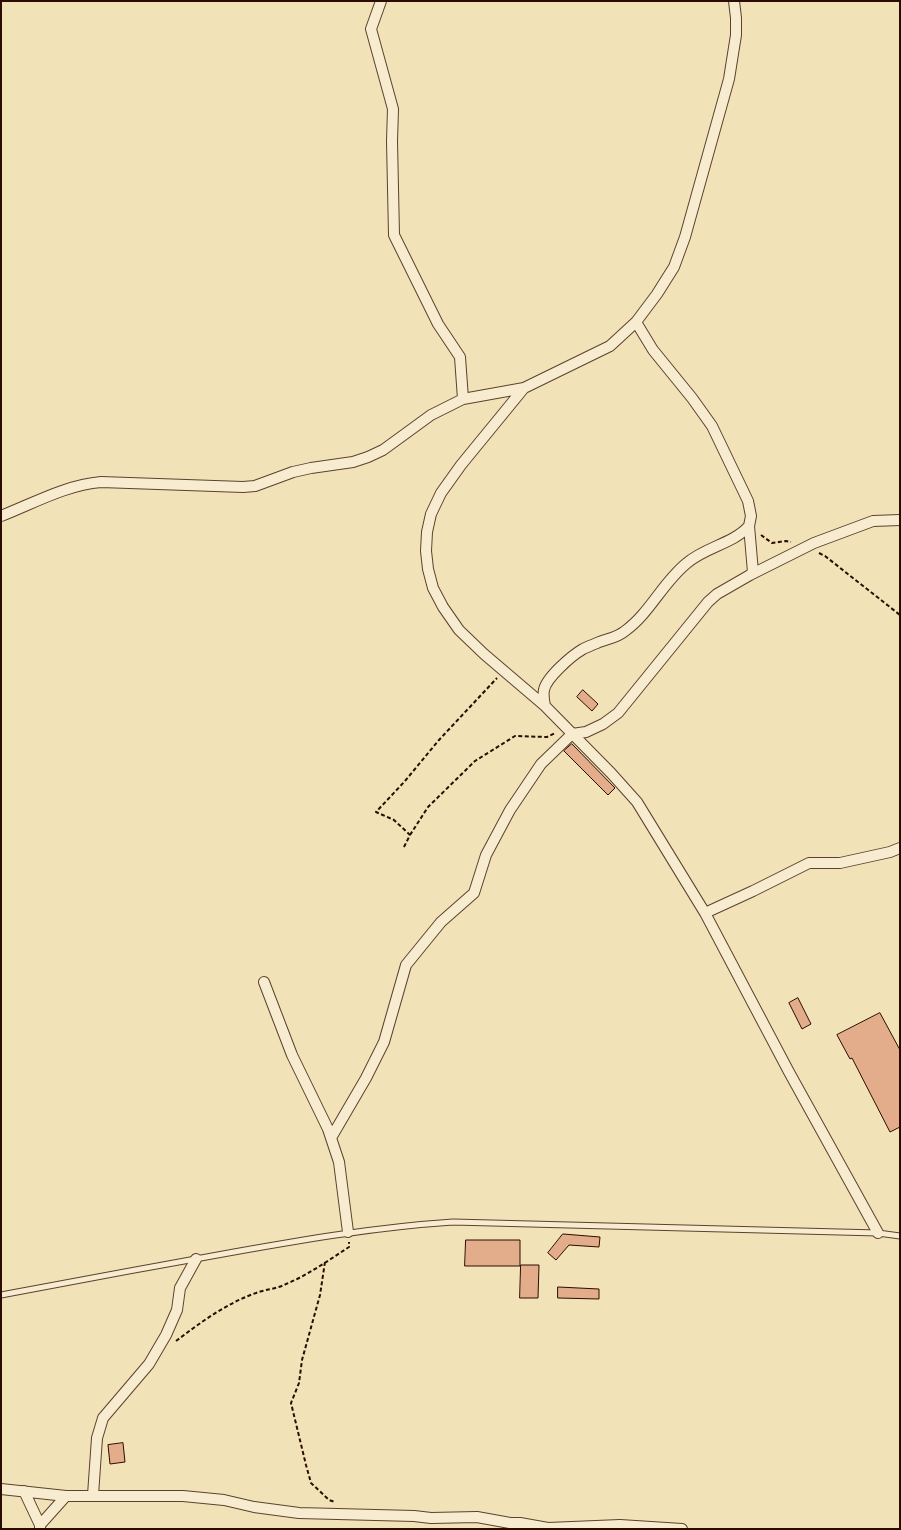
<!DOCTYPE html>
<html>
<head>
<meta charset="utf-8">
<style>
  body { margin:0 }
  #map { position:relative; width:901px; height:1530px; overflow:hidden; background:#f2e2b7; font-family:"Sorts Mill Goudy",serif }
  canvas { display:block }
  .frame { position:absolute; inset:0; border:2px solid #2a0c00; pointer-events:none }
</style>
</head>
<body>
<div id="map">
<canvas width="901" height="1530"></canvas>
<div class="frame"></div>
</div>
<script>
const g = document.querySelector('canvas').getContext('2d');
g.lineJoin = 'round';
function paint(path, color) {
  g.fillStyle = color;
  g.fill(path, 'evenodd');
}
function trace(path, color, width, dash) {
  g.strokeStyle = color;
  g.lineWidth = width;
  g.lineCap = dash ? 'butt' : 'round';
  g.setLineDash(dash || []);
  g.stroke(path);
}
const building = new Path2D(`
  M583 690 598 704 592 711 577 697Z
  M572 744 615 788 608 795 564 751Z
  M798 998 811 1024 802 1029 789 1003Z
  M880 1013 900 1050V1127L890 1132 852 1058 850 1059 837 1035Z
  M563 1234 600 1237 599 1247 569 1245 556 1260 548 1253Z
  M466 1240H520V1266H465Z
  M521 1265H539L538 1298H520Z
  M558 1287 599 1289V1299L558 1298Z
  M123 1443 125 1462 110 1464 108 1445Z`);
paint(building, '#e3ac8b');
trace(building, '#2a0c00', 1);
const lane = new Path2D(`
  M1 1295C79 1280 156 1266 234 1252 307 1239 378 1227 453 1222L878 1233 900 1236`);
const street = new Path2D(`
  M381 1 371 29 393 109 392 141 394 235 438 324 460 357 463 399
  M524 388 461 465 441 493 431 514 427 532 426 551 428 569 433 588 443 607 459 630 484 654 545 706 611 773 637 802 705 913 789 1072 878 1233
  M1 516C34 503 66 485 101 482L243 487 255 486 293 472 311 468 353 462 368 457 383 450 431 415 463 399 524 388 610 346 636 322 657 294 674 267 685 237 729 79 736 35V18L734 1
  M750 575 814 543 873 521 900 520
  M545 706C544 701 543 695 544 690 546 678 571 656 583 649 587 647 592 645 597 643 606 639 617 638 625 631 650 613 663 582 687 563 705 547 733 544 749 526
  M705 913 753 891 809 863H840L890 852 900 848
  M264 982 292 1055 328 1129 339 1162 348 1232
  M331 1138 366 1078 384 1042 406 965 441 922 474 893 486 855 510 810 541 764 572 734 586 732 603 724 618 713 708 602 717 594 750 575 753 572 749 526 751 516 748 501 712 426 692 398 653 350 636 322
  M1 1489 66 1496H183L224 1500 254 1507 299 1513 414 1516 431 1518 477 1517 510 1523H520L548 1528 620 1525 682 1529
  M24 1491 40 1525V1529
  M93 1495 97 1438 103 1418 149 1364 166 1335 177 1310 180 1288 196 1259
  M40 1525 66 1496`);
trace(lane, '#5c422e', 7);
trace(street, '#5c422e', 12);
trace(new Path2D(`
  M761 535 772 543 786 541 791 542
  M819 553 825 556 900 615
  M410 835 428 807 475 761 515 736 547 737 555 733
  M404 847 410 835 394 820 376 812 405 781 439 740 497 678
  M325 1262 320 1295 302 1360 299 1383 291 1403 306 1465 311 1483 329 1500 335 1502
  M176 1341C201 1322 227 1303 256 1293 266 1289 277 1289 286 1284 308 1275 329 1260 349 1247V1242`), '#2a0c00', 2, [4, 2.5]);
trace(lane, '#f7ecd0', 5);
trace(street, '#f7ecd0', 10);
</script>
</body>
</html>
